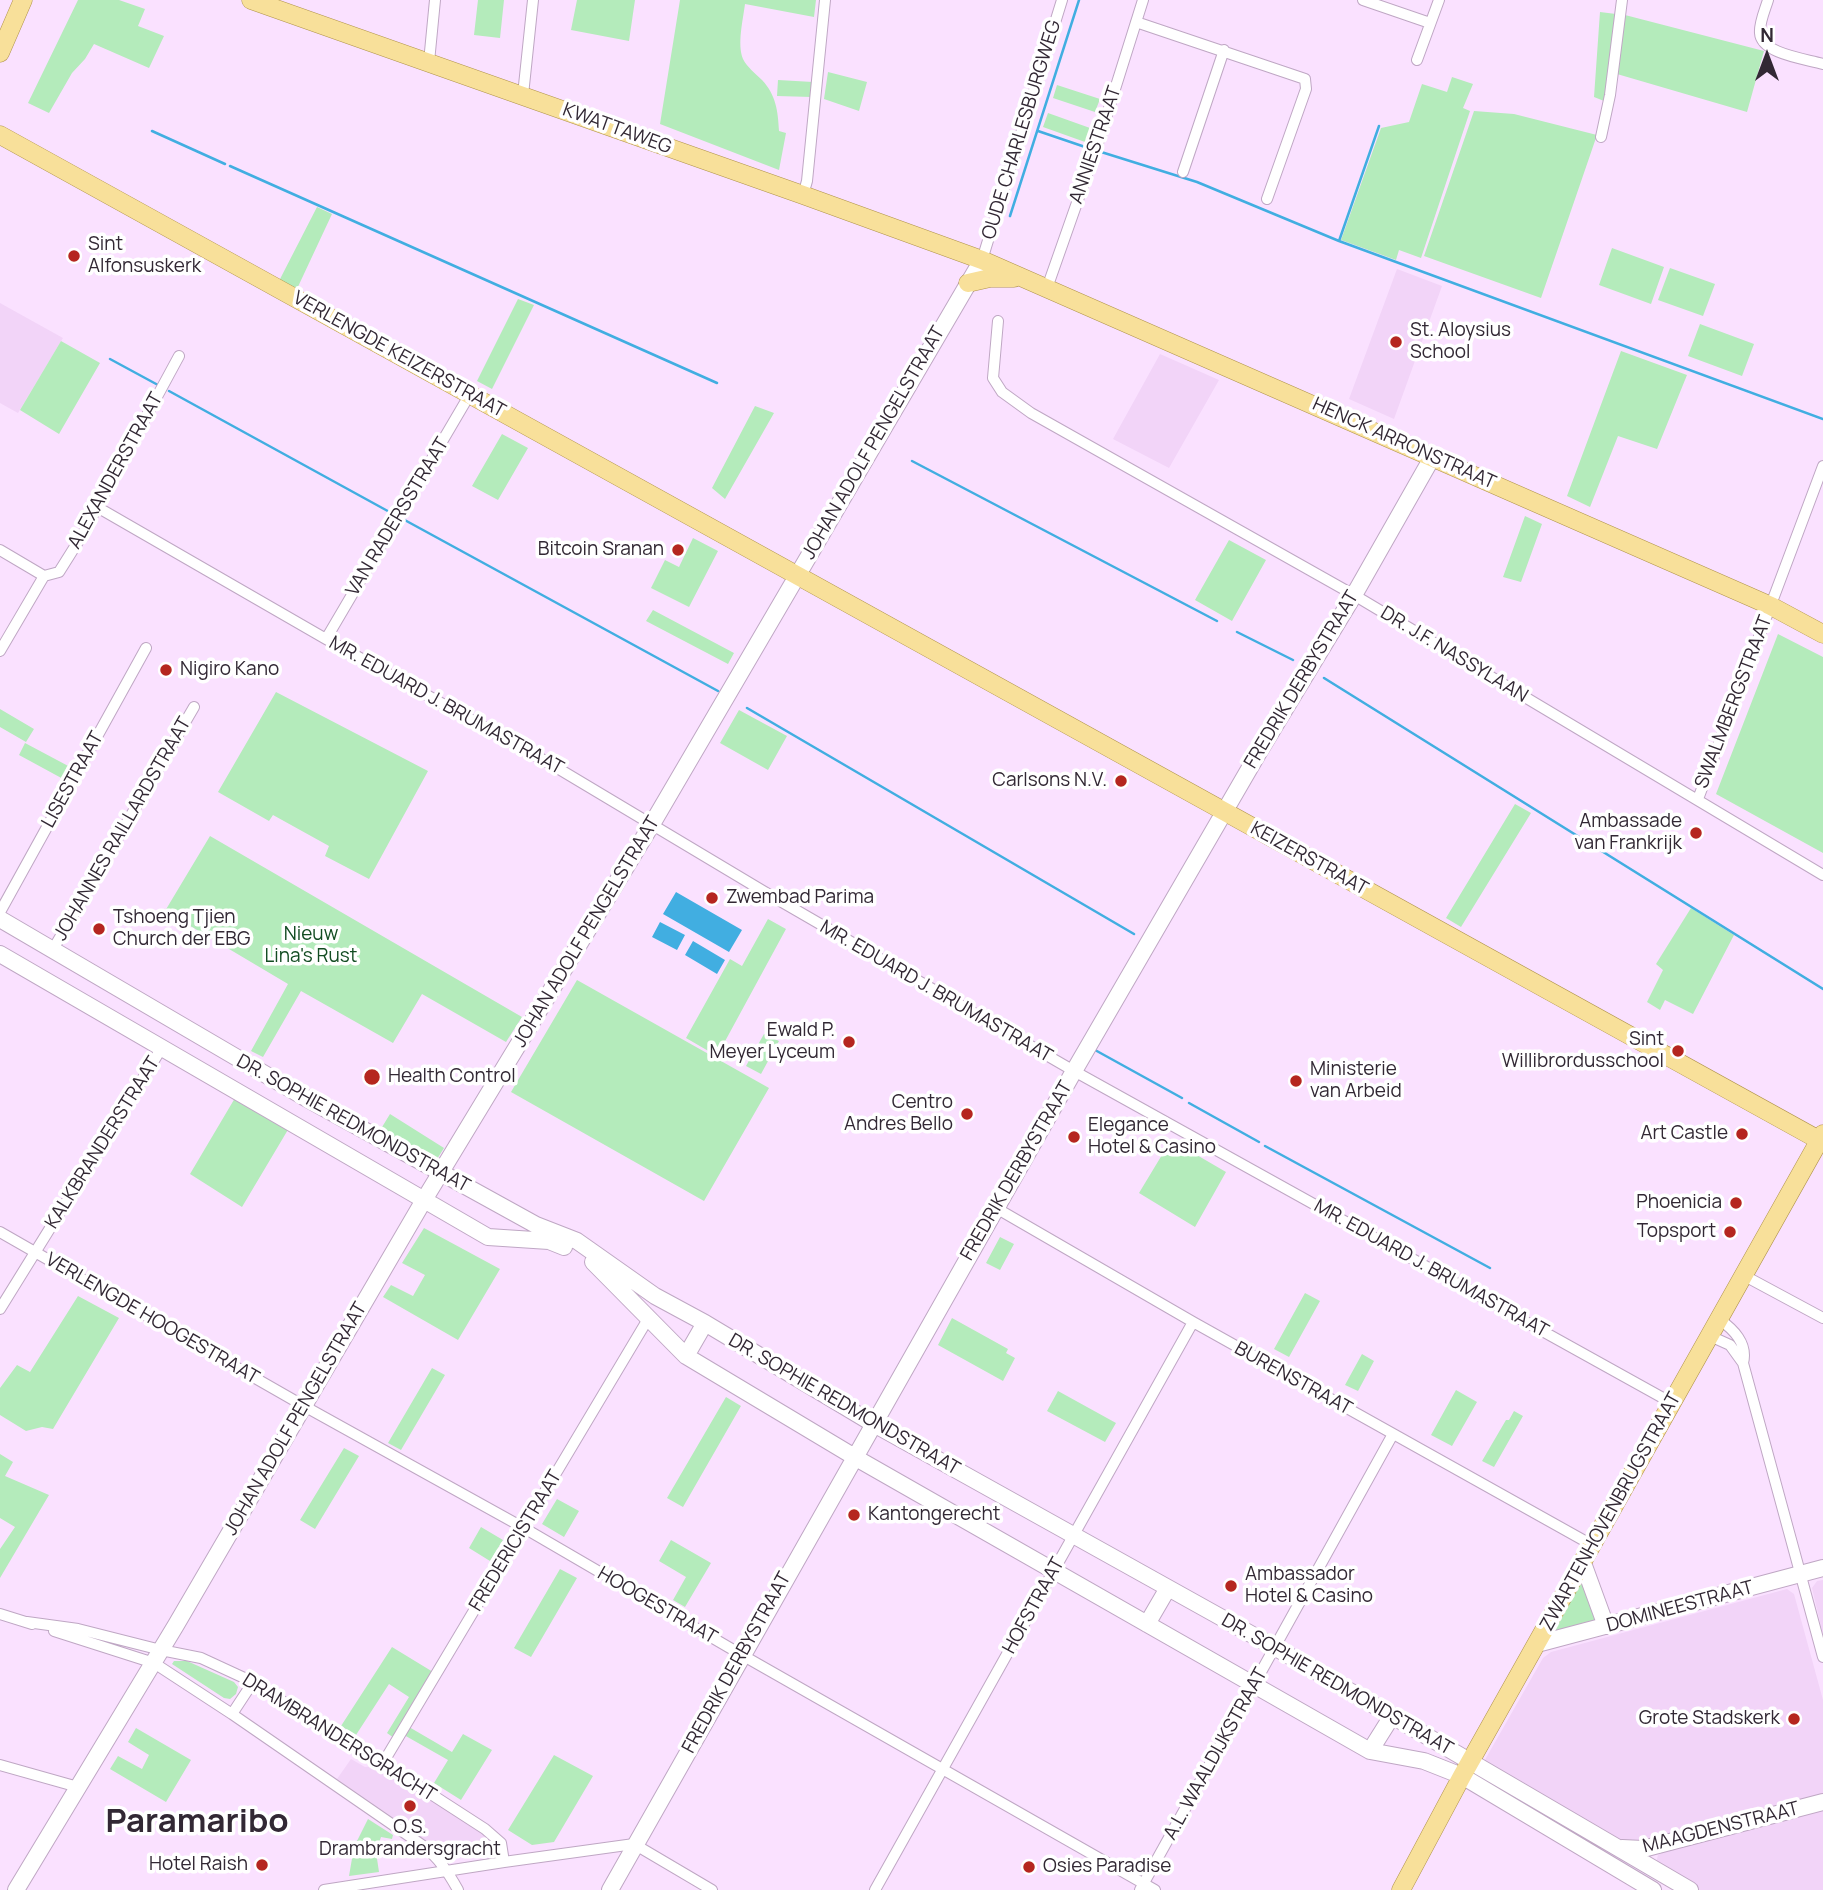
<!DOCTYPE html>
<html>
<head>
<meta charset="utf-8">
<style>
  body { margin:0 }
  #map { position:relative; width:1823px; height:1890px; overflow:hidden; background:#fae1ff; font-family:Manrope,sans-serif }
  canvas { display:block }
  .north { position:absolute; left:1732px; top:21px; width:70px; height:70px; -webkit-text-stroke:5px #fff; paint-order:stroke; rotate:0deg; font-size:19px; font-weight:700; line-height:28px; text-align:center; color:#322834 }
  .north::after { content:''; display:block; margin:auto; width:24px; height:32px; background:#322834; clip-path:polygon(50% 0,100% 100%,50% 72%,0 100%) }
</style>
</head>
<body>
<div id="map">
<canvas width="1823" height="1890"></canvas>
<div class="north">N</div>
</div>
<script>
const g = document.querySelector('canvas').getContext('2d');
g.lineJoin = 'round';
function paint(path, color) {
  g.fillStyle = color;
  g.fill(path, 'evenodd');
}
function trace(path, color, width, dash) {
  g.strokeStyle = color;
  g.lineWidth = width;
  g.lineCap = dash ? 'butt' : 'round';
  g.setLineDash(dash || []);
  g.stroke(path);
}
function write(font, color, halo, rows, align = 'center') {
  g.font = font + ' Manrope,sans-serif';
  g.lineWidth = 7;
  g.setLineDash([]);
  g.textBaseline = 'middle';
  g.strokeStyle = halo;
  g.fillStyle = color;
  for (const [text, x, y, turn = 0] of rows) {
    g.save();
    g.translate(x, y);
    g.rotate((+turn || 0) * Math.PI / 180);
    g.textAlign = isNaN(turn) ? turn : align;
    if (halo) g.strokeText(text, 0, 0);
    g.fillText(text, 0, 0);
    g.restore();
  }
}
paint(new Path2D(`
  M1397 269 1442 286 1394 419 1349 399Z
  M0 303 63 338 18 413 0 403Z
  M1160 354 1219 380 1169 468 1113 439Z
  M1823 1580V1635L1812 1588 1817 1581Z
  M1787 1589 1794 1594 1823 1700V1794L1634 1845 1617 1844 1482 1765 1543 1658 1551 1652Z
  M351 1759 365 1767 377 1766 386 1769 485 1834 479 1850 447 1855 337 1779Z
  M1823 1808V1890H1698L1656 1863 1658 1855 1668 1850Z`), '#f2d4f8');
paint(new Path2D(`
  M78 0H119L145 9 138 26 164 36 149 68 94 44 85 59 72 73 49 113 28 103Z
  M478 0H504L500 38 474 35Z
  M577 0H635L629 41 571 30Z
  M680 0H816L814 17 745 4C743 20 737 44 743 59 747 67 755 73 762 80 776 95 778 111 779 131L786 133 779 170 660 124Z
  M1600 12 1616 14 1604 101 1594 97Z
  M1625 15 1764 51 1747 112 1617 74Z
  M828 72 867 82 859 111 824 99Z
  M1452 77 1473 84 1463 108 1470 111 1421 258 1399 250 1396 260 1341 240 1381 128 1409 122 1422 84 1447 92Z
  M778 80 813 82 812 97 777 96Z
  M1057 85 1100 99 1095 112 1053 98Z
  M1474 111 1514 114 1597 135 1541 298 1424 256Z
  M1048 113 1090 128 1085 142 1043 127Z
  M317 207 332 214 296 291 279 281Z
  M1612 248 1664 267 1651 304 1599 285Z
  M1670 268 1715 284 1703 316 1658 300Z
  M518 299 534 305 492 389 477 381Z
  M1700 324 1754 344 1742 376 1688 356Z
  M61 341 100 363 59 434 20 410Z
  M1621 351 1687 375 1657 449 1618 436 1590 507 1567 496Z
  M755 406 774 413 725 499 712 488Z
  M502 434 528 448 498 500 472 486Z
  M1525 516 1542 524 1521 582 1503 577Z
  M693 538 718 551 689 607 651 588 665 560 679 567Z
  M1229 540 1266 560 1232 621 1195 600Z
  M653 610 734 653 728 664 646 621Z
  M1778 634 1823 657V853L1716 794Z
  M276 692 428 771 369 879 325 856 329 846 273 815 269 821 218 792Z
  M0 709 34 729 26 742 0 727Z
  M739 710 787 736 768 770 720 743Z
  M25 743 72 768 65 780 19 755Z
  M1515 804 1531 813 1461 927 1446 918Z
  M210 836 522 1017 506 1042 422 994 393 1043 301 991 263 1057 251 1051 288 984 165 911Z
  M1691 908 1734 935 1693 1014 1665 1000 1660 1010 1647 1002 1663 970 1656 964Z
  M768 919 786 929 717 1056 686 1038 730 959 742 966Z
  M577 980 769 1088 704 1201 511 1092Z
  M764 1034 779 1041 761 1074 746 1066Z
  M235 1098 289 1128 242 1207 190 1174Z
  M390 1114 444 1148 434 1164 379 1132Z
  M1171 1140 1226 1172 1195 1227 1139 1193Z
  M424 1228 500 1269 458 1340 383 1297 391 1285 413 1296 425 1275 402 1263Z
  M1000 1237 1014 1244 1000 1270 986 1263Z
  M1305 1293 1320 1301 1289 1357 1274 1349Z
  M78 1296 119 1318 53 1429 42 1427 26 1431 0 1415V1388L17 1365 30 1372Z
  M952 1318 1008 1349 1006 1353 1015 1358 1003 1381 938 1345Z
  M1362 1354 1374 1361 1358 1391 1345 1385Z
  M432 1368 445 1375 401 1450 388 1443Z
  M1456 1390 1477 1402 1452 1446 1431 1435Z
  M1058 1391 1116 1423 1105 1442 1047 1411Z
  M726 1397 741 1406 683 1507 667 1498Z
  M1514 1411 1523 1416 1494 1467 1482 1461 1506 1420H1509Z
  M344 1448 359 1456 315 1529 300 1520Z
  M0 1454 13 1462 5 1476 49 1495 0 1578V1549L15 1527 0 1518Z
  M557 1499 579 1511 564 1537 542 1524Z
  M481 1527 503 1540 490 1561 469 1548Z
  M671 1540 711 1563 685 1607 673 1600 686 1577 659 1561Z
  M560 1569 577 1578 531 1657 514 1648Z
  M1583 1578 1596 1623 1552 1633Z
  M392 1647 433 1672 394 1738 387 1733 409 1697 389 1684 356 1735 341 1726Z
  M174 1661H187L234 1682 238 1687 236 1694 230 1699 224 1698 172 1664Z
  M409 1727 452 1752 463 1734 492 1750 461 1800 434 1783 448 1760 404 1735Z
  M136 1728 191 1760 166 1802 110 1769 118 1756 142 1769 149 1755 128 1742Z
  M554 1755 593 1776 554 1842 532 1845 508 1830Z
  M368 1819 393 1835 392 1839 381 1837 376 1852 379 1872 349 1876 354 1847Z`), '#b4ebbb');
paint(new Path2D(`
  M676 892 742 930 729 952 663 914Z
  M660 922 685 935 677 950 652 937Z
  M693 941 725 960 717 974 685 955Z`), '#41aee1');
trace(new Path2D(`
  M152 131 225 164
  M1038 131 1091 149
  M1098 151 1197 182 1339 241 1823 419
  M230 166 717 383
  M1010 216 1079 0
  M1339 241 1379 126
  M110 359 158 385
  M169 391 395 515
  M912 461 1217 621
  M401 518 718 691
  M1237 632 1293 660
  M1324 678 1823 989
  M747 708 1134 934
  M1095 1050 1182 1098
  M1189 1103 1259 1142
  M1265 1146 1490 1268`), '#41aee1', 2.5);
const street = new Path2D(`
  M1363 0 1430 23
  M1768 0C1765 10 1759 23 1760 33 1761 54 1807 59 1823 64
  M1136 22 1305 79 1306 89 1267 199
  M1417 60 1439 0
  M429 62 435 0
  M523 95 533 0
  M1601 137 1610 95 1622 0
  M1183 172 1224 50
  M803 195 807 181 825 0
  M982 260 1062 0
  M1047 288 1099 140 1143 0
  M998 321 993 378 1002 392 1031 413 1354 595 1823 875
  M97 507 326 639 549 763 763 891 1074 1071 1672 1403
  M0 550 44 576
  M44 576 59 572 81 537 179 356
  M326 639 470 394
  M0 651 44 576
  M1698 799 1823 466
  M0 912 146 648
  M52 951 194 707
  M996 1208 1193 1322 1592 1545
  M0 1232 304 1406 524 1528 742 1655 1155 1890
  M1743 1275 1823 1318
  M0 1309 161 1049
  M1719 1319C1733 1329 1748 1343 1743 1363L1823 1657
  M1710 1336 1730 1345 1743 1363
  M0 1614 32 1624
  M27 1622 78 1629 161 1650 201 1658 253 1682 371 1759 383 1763 485 1829 501 1843 504 1862
  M54 1631 154 1663 232 1714 422 1845C439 1858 448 1872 458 1890
  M232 1714 253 1682
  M383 1763 648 1319
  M0 1765 78 1787
  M324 1890 504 1862 634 1844 712 1890
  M875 1890 1193 1322
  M1140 1890 1393 1434`);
const secondary = new Path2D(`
  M0 919 304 1097 536 1225 577 1241 655 1296 705 1323 872 1423 1276 1648 1690 1890
  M0 954 488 1237 549 1241 564 1247
  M593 1262 686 1356 863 1462 1370 1751 1424 1761 1462 1776 1653 1890
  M686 1356 705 1323
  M1583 1563 1606 1626
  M1147 1624 1168 1588
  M1537 1644 1823 1568
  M1370 1751 1392 1716
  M1622 1848 1643 1849 1823 1802
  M16 1890 176 1625 424 1200 652 824 982 260
  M610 1890 1074 1071 1259 752 1354 595 1433 456`);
const primary = new Path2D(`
  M251 0 803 195 982 260 1771 606 1823 634
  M0 53 23 0
  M0 135 1819 1140
  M968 283 990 278H1014
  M1401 1890 1462 1776 1823 1134`);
trace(street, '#bfa7c4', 12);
trace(secondary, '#bfa7c4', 18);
trace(primary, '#af934b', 19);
trace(street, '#fff', 10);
trace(secondary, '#fff', 16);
trace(primary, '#f8e09a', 18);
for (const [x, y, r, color] of [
  [74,256,7,"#b5261f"],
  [1396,342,7,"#b5261f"],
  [678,550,7,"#b5261f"],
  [166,670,7,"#b5261f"],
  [1121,781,7,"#b5261f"],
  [1696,833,7,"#b5261f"],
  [712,898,7,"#b5261f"],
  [99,929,7,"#b5261f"],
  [849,1042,7,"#b5261f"],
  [1678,1051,7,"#b5261f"],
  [372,1077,9,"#b5261f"],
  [1296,1081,7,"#b5261f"],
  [967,1114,7,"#b5261f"],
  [1742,1134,7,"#b5261f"],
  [1074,1137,7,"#b5261f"],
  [1736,1203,7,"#b5261f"],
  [1730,1232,7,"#b5261f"],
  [854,1515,7,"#b5261f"],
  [1231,1586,7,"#b5261f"],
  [1794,1719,7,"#b5261f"],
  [410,1806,7,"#b5261f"],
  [262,1865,7,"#b5261f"],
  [1029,1867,7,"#b5261f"]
]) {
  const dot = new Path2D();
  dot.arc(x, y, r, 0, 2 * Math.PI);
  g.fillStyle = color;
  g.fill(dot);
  trace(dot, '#fff', 2.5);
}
write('19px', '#322834', '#fff', [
  ["KWATTAWEG",617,129,20],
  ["OUDE CHARLESBURGWEG",1022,130,-73],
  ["ANNIESTRAAT",1096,145,-71],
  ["VERLENGDE KEIZERSTRAAT",399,355,29],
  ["JOHAN ADOLF PENGELSTRAAT",874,443,-60],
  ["HENCK ARRONSTRAAT",1404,444,24],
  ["ALEXANDERSTRAAT",116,471,-61],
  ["VAN RADERSSTRAAT",398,517,-59],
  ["DR. J.F. NASSYLAAN",1454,655,31],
  ["FREDRIK DERBYSTRAAT",1302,680,-59],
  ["SWALMBERGSTRAAT",1734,702,-69],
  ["MR. EDUARD J. BRUMASTRAAT",446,706,29],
  ["LISESTRAAT",73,780,-61],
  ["JOHANNES RAILLARDSTRAAT",123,829,-60],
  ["KEIZERSTRAAT",1309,859,29],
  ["JOHAN ADOLF PENGELSTRAAT",587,932,-59],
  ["MR. EDUARD J. BRUMASTRAAT",936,992,30],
  ["DR. SOPHIE REDMONDSTRAAT",353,1124,29],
  ["KALKBRANDERSTRAAT",103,1143,-58],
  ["FREDRIK DERBYSTRAAT",1017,1171,-60],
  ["MR. EDUARD J. BRUMASTRAAT",1431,1269,29],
  ["VERLENGDE HOOGESTRAAT",152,1319,30],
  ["BURENSTRAAT",1293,1379,29],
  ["DR. SOPHIE REDMONDSTRAAT",844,1405,30],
  ["JOHAN ADOLF PENGELSTRAAT",296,1419,-60],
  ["ZWARTENHOVENBRUGSTRAAT",1611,1512,-61],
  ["FREDERICISTRAAT",516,1541,-59],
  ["HOOGESTRAAT",657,1606,30],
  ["HOFSTRAAT",1034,1606,-61],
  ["DOMINEESTRAAT",1680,1607,-15],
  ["FREDRIK DERBYSTRAAT",737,1663,-61],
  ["DR. SOPHIE REDMONDSTRAAT",1337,1685,30],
  ["DRAMBRANDERSGRACHT",339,1738,32],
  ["A.L. WAALDIJKSTRAAT",1216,1754,-61],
  ["MAAGDENSTRAAT",1721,1828,-14]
]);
write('19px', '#322834', '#fff', [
  ["Sint",88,245],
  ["Alfonsuskerk",88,267],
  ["St. Aloysius",1410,331],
  ["School",1410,353],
  ["Bitcoin Sranan",664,550,"right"],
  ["Nigiro Kano",180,670],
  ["Carlsons N.V.",1107,781,"right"],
  ["Ambassade",1682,822,"right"],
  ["van Frankrijk",1682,844,"right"],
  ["Zwembad Parima",726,898],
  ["Tshoeng Tjien",113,918],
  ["Church der EBG",113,940],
  ["Ewald P.",835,1031,"right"],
  ["Meyer Lyceum",835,1053,"right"],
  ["Sint",1664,1040,"right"],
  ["Willibrordusschool",1664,1062,"right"],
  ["Ministerie",1310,1070],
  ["van Arbeid",1310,1092],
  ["Health Control",388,1077],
  ["Centro",953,1103,"right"],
  ["Andres Bello",953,1125,"right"],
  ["Elegance",1088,1126],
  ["Hotel & Casino",1088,1148],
  ["Art Castle",1728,1134,"right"],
  ["Phoenicia",1722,1203,"right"],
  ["Topsport",1716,1232,"right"],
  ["Kantongerecht",868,1515],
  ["Ambassador",1245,1575],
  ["Hotel & Casino",1245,1597],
  ["Grote Stadskerk",1780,1719,"right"],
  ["O.S.",410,1828,"center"],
  ["Drambrandersgracht",410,1850,"center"],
  ["Hotel Raish",248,1865,"right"],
  ["Osies Paradise",1043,1867]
], 'left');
write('19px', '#124c22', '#fff', [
  ["Nieuw",311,935],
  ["Lina's Rust",311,957]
]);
write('bold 33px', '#322834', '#fff', [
  ["Paramaribo",197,1823]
]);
</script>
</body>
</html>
